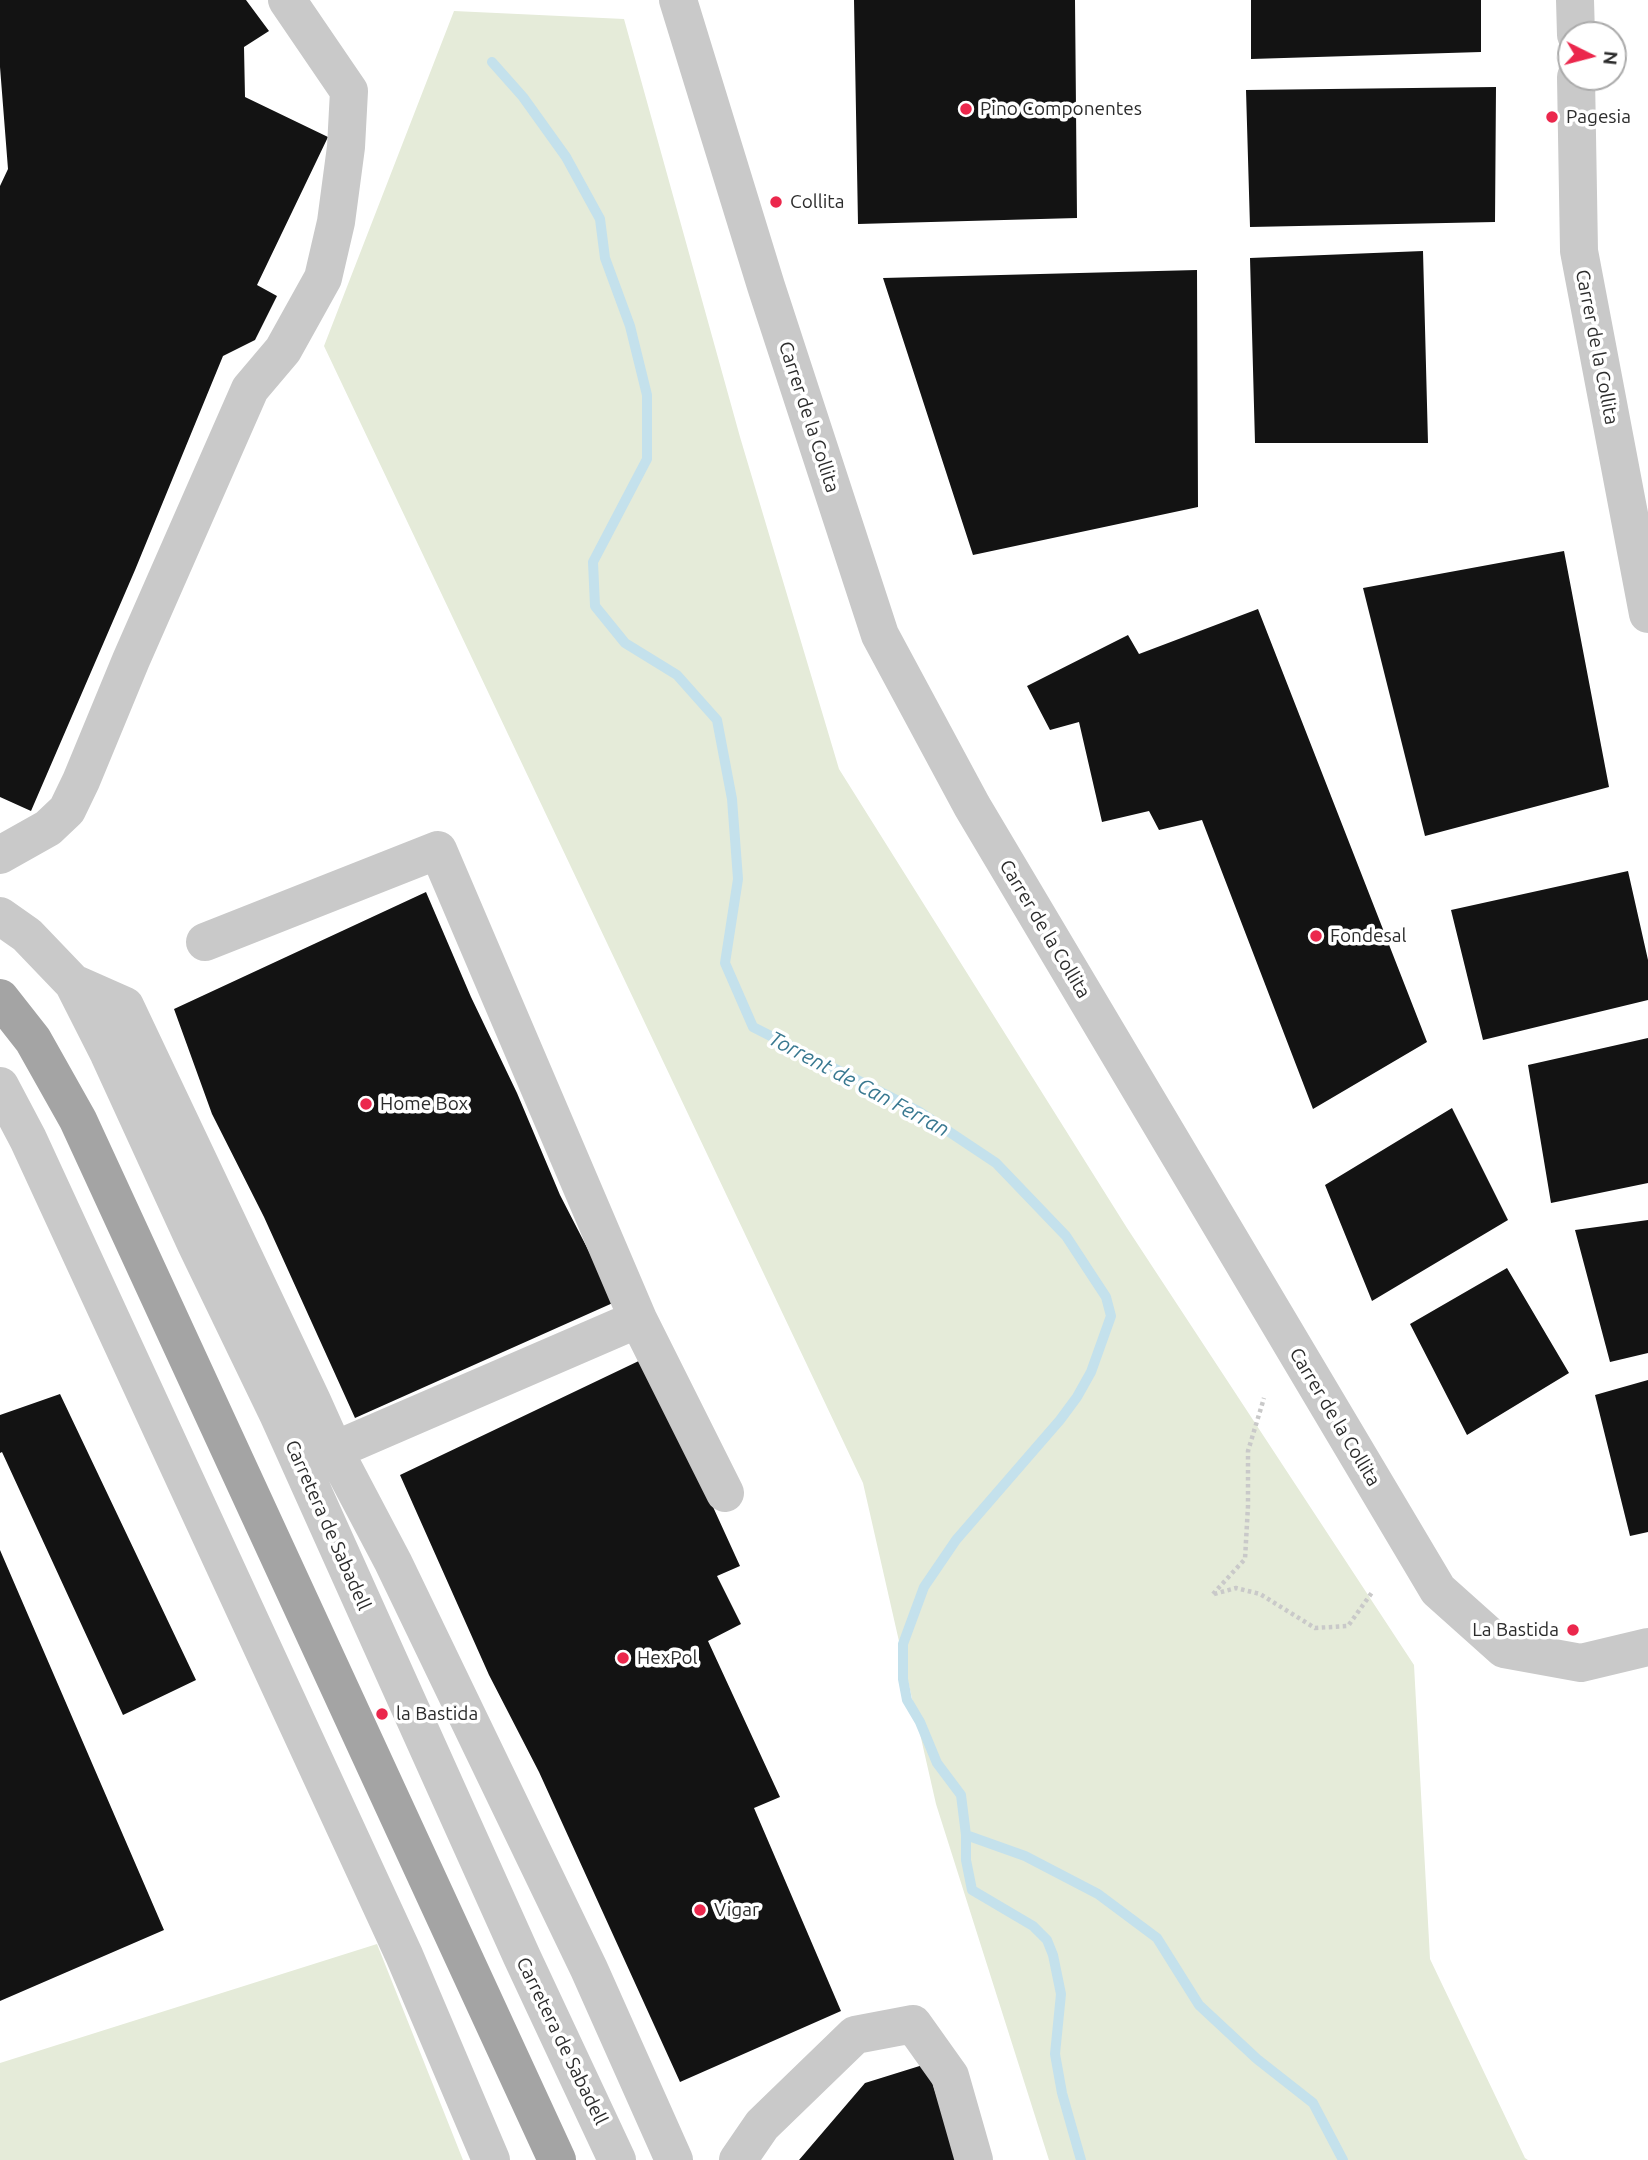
<!DOCTYPE html>
<html>
<head>
<meta charset="utf-8">
<style>
  body { margin:0 }
  #map { position:relative; width:1648px; height:2160px; overflow:hidden; background:#fff; font-family:Ubuntu,sans-serif }
  canvas { display:block }
  .north { position:absolute; left:1557px; top:21px; width:70px; height:70px; box-sizing:border-box; background:#fff; border:2px solid #ababab; border-radius:50%; rotate:96deg; font-size:19px; font-weight:700; line-height:28px; text-align:center; color:#2c2c2c }
  .north::after { content:''; display:block; margin:auto; width:24px; height:32px; background:#eb274c; clip-path:polygon(50% 0,100% 100%,50% 72%,0 100%) }
</style>
</head>
<body>
<div id="map">
<canvas width="1648" height="2160"></canvas>
<div class="north">N</div>
</div>
<script>
const g = document.querySelector('canvas').getContext('2d');
g.lineJoin = 'round';
function paint(path, color) {
  g.fillStyle = color;
  g.fill(path, 'evenodd');
}
function trace(path, color, width, dash) {
  g.strokeStyle = color;
  g.lineWidth = width;
  g.lineCap = dash ? 'butt' : 'round';
  g.setLineDash(dash || []);
  g.stroke(path);
}
function write(font, color, halo, rows, align = 'center') {
  g.font = font + ' Ubuntu,sans-serif';
  g.lineWidth = 7;
  g.setLineDash([]);
  g.textBaseline = 'middle';
  g.strokeStyle = halo;
  g.fillStyle = color;
  for (const [text, x, y, turn = 0] of rows) {
    g.save();
    g.translate(x, y);
    g.rotate((+turn || 0) * Math.PI / 180);
    g.textAlign = isNaN(turn) ? turn : align;
    if (halo) g.strokeText(text, 0, 0);
    g.fillText(text, 0, 0);
    g.restore();
  }
}
paint(new Path2D(`
  M454 11 624 19 740 437 839 769 1127 1228 1414 1665 1430 1959 1525 2158 1528 2160H1049L936 1804 863 1483 324 346Z
  M377 1944 463 2160H0V2063Z`), '#e5ebd9');
trace(new Path2D(`
  M492 62 523 97 566 157 600 219 605 258 630 326 647 395V459L593 562 595 606 625 643 677 675 717 720 732 799 738 879 725 963 753 1027 918 1111 996 1163 1066 1236 1106 1297 1111 1316 1091 1372 1077 1397 1060 1420 956 1540 924 1587 903 1644V1679L907 1700 920 1722 937 1763 961 1795 966 1835V1860L972 1890 1033 1926 1047 1940 1053 1955 1061 1994 1055 2054 1062 2093 1081 2160
  M966 1835 1025 1856 1098 1894 1157 1938 1199 2005 1257 2059 1313 2103 1343 2160`), '#c4e1ec', 10);
paint(new Path2D(`
  M0 0H246L269 31 244 47 245 97 328 137 257 285 277 296 255 340 223 356 135 570 31 811 0 797V186L8 169 0 67Z
  M854 0H1075L1077 218 858 224Z
  M1251 0H1481V52L1251 59Z
  M1496 87 1495 222 1250 227 1246 90Z
  M1423 251 1428 443H1255L1250 258Z
  M1197 270 1198 507 973 555 883 278Z
  M1564 551 1609 787 1425 836 1363 588Z
  M1258 609 1427 1042 1313 1109 1202 820 1159 830 1149 811 1102 822 1079 722 1050 730 1027 686 1128 635 1139 654Z
  M1628 871 1648 960V1000L1483 1040 1451 910Z
  M426 892 471 997 517 1093 560 1195 615 1302 355 1418 264 1217 212 1114 174 1009Z
  M1648 1038V1183L1551 1203 1528 1065Z
  M1452 1108 1508 1220 1372 1301 1325 1185Z
  M1648 1220V1353L1610 1362 1575 1230Z
  M1507 1268 1569 1373 1467 1435 1410 1324Z
  M645 1358 740 1566 717 1576 741 1624 708 1641 780 1797 754 1808 841 2011 680 2082 539 1772 489 1675 400 1475Z
  M1648 1380V1532L1630 1536 1595 1395Z
  M60 1394 196 1680 123 1715 2 1452 0 1453V1415Z
  M0 1550 164 1930 0 2001Z
  M926 2064 958 2160H799L865 2083Z`), '#131313');
trace(new Path2D(`
  M1213 1594 1245 1559 1248 1506V1451L1264 1398
  M1214 1594 1236 1588 1260 1594 1315 1628 1348 1626 1373 1591`), '#c9c9c9', 4.5, [3.5, 3.5]);
trace(new Path2D(`
  M678 0 766 286 880 635 972 806 1438 1590 1504 1649 1581 1663 1648 1647
  M1575 0 1576 35
  M1576 77 1579 251 1648 614
  M0 855 48 828 67 810 81 781 131 660 250 389 283 350 323 278 336 222 346 147 349 91 287 0
  M0 916 27 935 73 983 109 1054 196 1244 278 1414 522 1957 617 2160
  M205 942 438 850 638 1319 725 1493
  M73 983 125 1006 312 1401 334 1450 393 1562 589 1969 674 2160
  M0 1086 28 1139 404 1955 491 2160
  M312 1460 638 1319
  M738 2160 762 2125 855 2035 913 2024 950 2076 974 2160`), '#c9c9c9', 38);
trace(new Path2D(`
  M0 998 33 1040 78 1120 557 2160`), '#a4a4a4', 38);
for (const [x, y, r, color] of [
  [966,109,7,"#eb274c"],
  [1552,117,7,"#eb274c"],
  [776,202,7,"#eb274c"],
  [1316,936,7,"#eb274c"],
  [366,1104,7,"#eb274c"],
  [1573,1630,7,"#eb274c"],
  [623,1658,7,"#eb274c"],
  [382,1714,7,"#eb274c"],
  [700,1910,7,"#eb274c"]
]) {
  const dot = new Path2D();
  dot.arc(x, y, r, 0, 2 * Math.PI);
  g.fillStyle = color;
  g.fill(dot);
  trace(dot, '#fff', 2.5);
}
write('19px', '#2c2c2c', '#fff', [
  ["Pino Componentes",980,109],
  ["Pagesia",1566,117],
  ["Collita",790,202],
  ["Fondesal",1330,936],
  ["Home Box",380,1104],
  ["La Bastida",1559,1630,"right"],
  ["HexPol",637,1658],
  ["la Bastida",396,1714],
  ["Vigar",714,1910]
], 'left');
write('19px', '#2c2c2c', '#fff', [
  ["Carrer de la Collita",1597,347,79],
  ["Carrer de la Collita",809,417,72],
  ["Carrer de la Collita",1045,929,59],
  ["Carrer de la Collita",1335,1417,59],
  ["Carretera de Sabadell",328,1525,66],
  ["Carretera de Sabadell",562,2041,64]
]);
write('italic 21px', '#387890', '#fff', [
  ["Torrent de Can Ferran",859,1084,28]
]);
</script>
</body>
</html>
